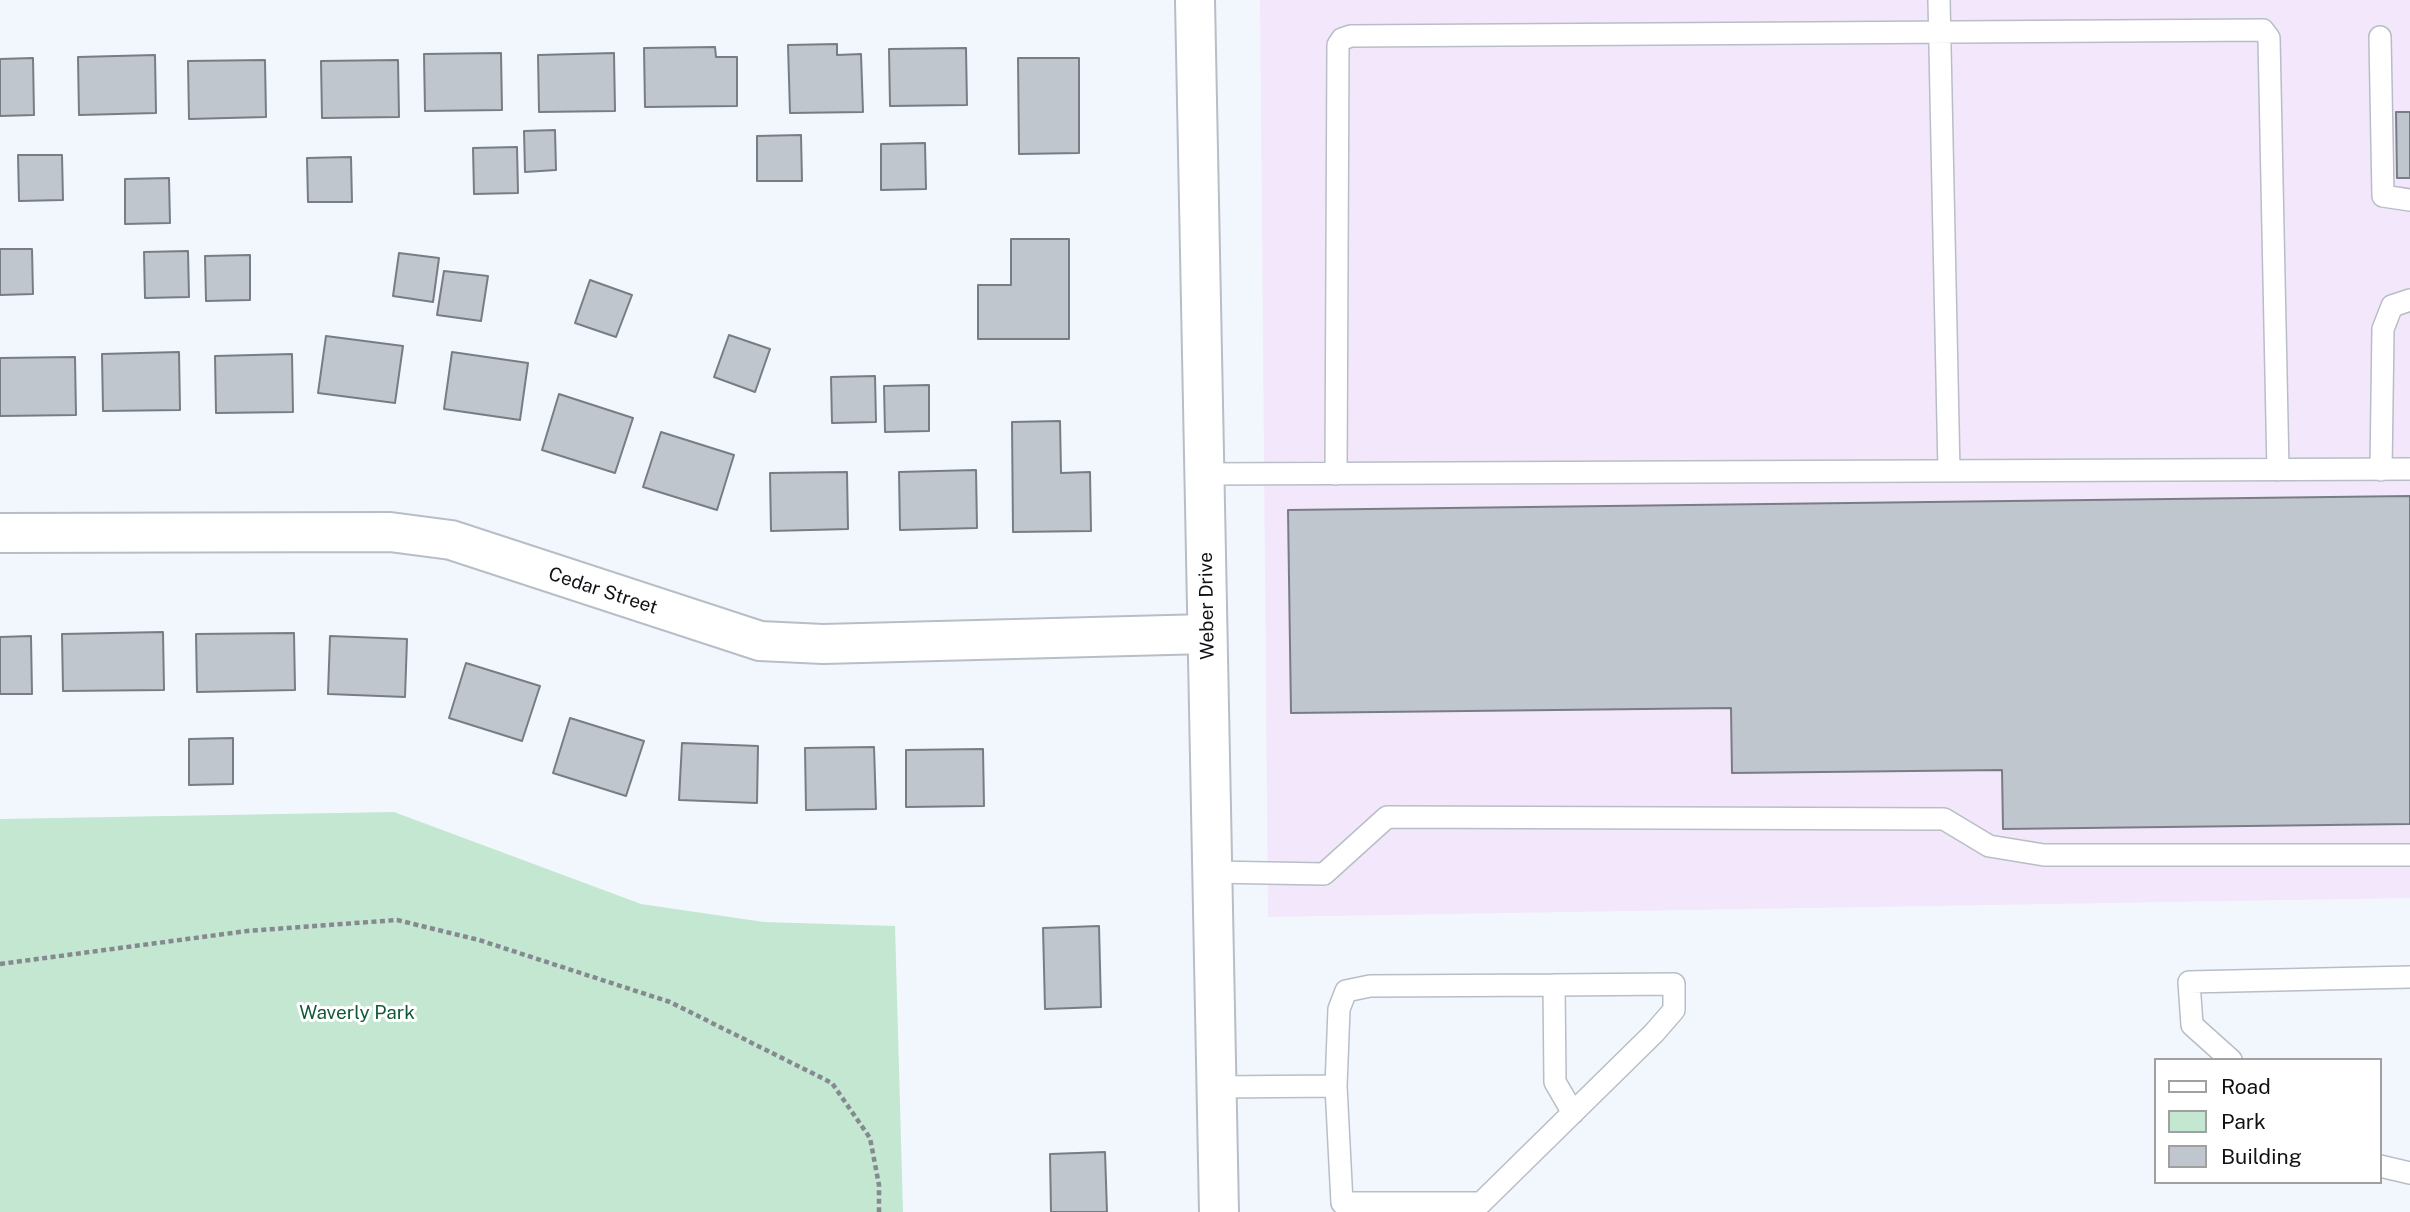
<!DOCTYPE html>
<html>
<head>
<meta charset="utf-8">
<style>
  body { margin:0 }
  #map { position:relative; width:2410px; height:1212px; overflow:hidden; background:#f2f7fe; font-family:"Public Sans",sans-serif }
  canvas { display:block }
  .legend { position:absolute; left:2154px; top:1058px; width:228px; height:126px; box-sizing:border-box; background:#fff; border:2px solid #a0a0a1; margin:0; padding:9px 12px; list-style:none; font-size:21px; color:#111215 }
  .legend li { display:flex; align-items:center; gap:14px; height:35px }
  .legend b { width:35px; border:2px solid #a0a0a1 }
</style>
</head>
<body>
<div id="map">
<canvas width="2410" height="1212"></canvas>
<ul class="legend">
<li><b style="height:9px;background:#fff"></b>Road</li>
<li><b style="height:19px;background:#c3e7d1"></b>Park</li>
<li><b style="height:19px;background:#c0c6ce"></b>Building</li>
</ul>
</div>
<script>
const g = document.querySelector('canvas').getContext('2d');
g.lineJoin = 'round';
function paint(path, color) {
  g.fillStyle = color;
  g.fill(path, 'evenodd');
}
function trace(path, color, width, dash) {
  g.strokeStyle = color;
  g.lineWidth = width;
  g.lineCap = dash ? 'butt' : 'round';
  g.setLineDash(dash || []);
  g.stroke(path);
}
function write(font, color, halo, rows, align = 'center') {
  g.font = font + ' "Public Sans",sans-serif';
  g.lineWidth = 6;
  g.setLineDash([]);
  g.textBaseline = 'middle';
  g.strokeStyle = halo;
  g.fillStyle = color;
  for (const [text, x, y, turn = 0] of rows) {
    g.save();
    g.translate(x, y);
    g.rotate((+turn || 0) * Math.PI / 180);
    g.textAlign = isNaN(turn) ? turn : align;
    if (halo) g.strokeText(text, 0, 0);
    g.fillText(text, 0, 0);
    g.restore();
  }
}
paint(new Path2D(`
  M1260 0H2410V898L1268 917Z`), '#f3e7fb');
paint(new Path2D(`
  M394 812 641 904 764 922 895 926 903 1212H0V819Z`), '#c3e7d1');
const building = new Path2D(`
  M837 44V55L861 54 863 112 790 113 788 45Z
  M715 47 716 57H737V106L645 107 644 48Z
  M966 48 967 105 890 106 889 49Z
  M501 53 502 110 425 111 424 54Z
  M614 53 615 111 539 112 538 55Z
  M155 55 156 113 79 115 78 57Z
  M33 58 34 115 0 116V59Z
  M1018 58H1079V153L1019 154Z
  M265 60 266 117 189 119 188 61Z
  M398 60 399 117 322 118 321 61Z
  M2396 112H2410V178H2397Z
  M555 130 556 170 525 172 524 131Z
  M801 135 802 181H757V136Z
  M925 143 926 189 881 190V144Z
  M517 147 518 193 474 194 473 148Z
  M18 155H62L63 200 19 201Z
  M351 157 352 202H308L307 158Z
  M169 178 170 223 125 224V179Z
  M1011 239H1069V339H978V285H1011Z
  M0 249H32L33 294 0 295Z
  M188 251 189 297 145 298 144 252Z
  M399 253 439 258 433 302 393 296Z
  M250 255V300L206 301 205 256Z
  M444 271 488 276 481 321 437 315Z
  M590 280 632 295 616 337 575 323Z
  M729 335 770 349 755 392 714 377Z
  M326 336 403 346 395 403 318 393Z
  M179 352 180 410 103 411 102 354Z
  M452 352 528 363 520 420 444 409Z
  M292 354 293 412 216 413 215 356Z
  M75 357 76 415 0 416V358Z
  M875 376 876 422 832 423 831 377Z
  M929 385V431L885 432 884 386Z
  M559 394 633 418 615 473 542 450Z
  M1060 421 1061 473 1090 472 1091 531 1013 532 1012 422Z
  M661 432 734 455 717 510 643 487Z
  M976 470 977 528 900 530 899 472Z
  M847 472 848 529 771 531 770 473Z
  M2410 496V824L2003 829 2002 770 1732 773 1731 708 1291 713 1288 510Z
  M163 632 164 690 63 691 62 634Z
  M294 633 295 690 197 692 196 634Z
  M31 636 32 694H0V637Z
  M330 636 407 639 405 697 328 694Z
  M466 663 540 686 522 741 449 718Z
  M570 718 644 741 626 796 553 773Z
  M233 738V784L189 785V739Z
  M682 743 758 746 757 803 679 800Z
  M874 747 876 809 806 810 805 748Z
  M983 749 984 806 906 807V750Z
  M1099 926 1101 1007 1045 1009 1043 928Z
  M1105 1152 1107 1212H1051L1050 1154Z`);
paint(building, '#c0c6ce');
trace(building, '#787d85', 2);
const lane = new Path2D(`
  M1939 0 1949 471
  M2380 37 2383 196 2410 200
  M2381 470 2383 329 2392 306 2410 300
  M1205 474 2410 469
  M1336 474 1338 45 1342 39 1351 36 2263 30 2269 38 2278 470
  M1212 872 1324 874 1387 817 1944 819 1989 846 2044 855H2410
  M2231 1060 2192 1025 2189 982 2410 977
  M1336 1086 1339 1009 1346 991 1370 986 1554 985
  M1216 1087 1336 1086 1342 1203H1481L1654 1033 1674 1010V984L1554 985 1555 1082 1573 1113
  M2380 1166 2410 1173`);
const street = new Path2D(`
  M0 533 390 532 451 540 760 641 823 644 1207 634`);
const secondary = new Path2D(`
  M1195 0 1219 1212`);
trace(lane, '#b8bec6', 24);
trace(street, '#b8bec6', 42);
trace(secondary, '#b8bec6', 42);
trace(new Path2D(`
  M0 964 247 931 397 920 479 940 670 1002 832 1083 870 1138 879 1185V1212`), '#86898f', 4.5, [5, 3.5]);
trace(lane, '#fff', 21);
trace(street, '#fff', 38);
trace(secondary, '#fff', 38);
write('19px', '#111215', '#fff', [
  ["Cedar Street",603,591,18],
  ["Weber Drive",1207,606,-91]
]);
write('19px', '#105a39', '#fff', [
  ["Waverly Park",357,1013]
]);
</script>
</body>
</html>
